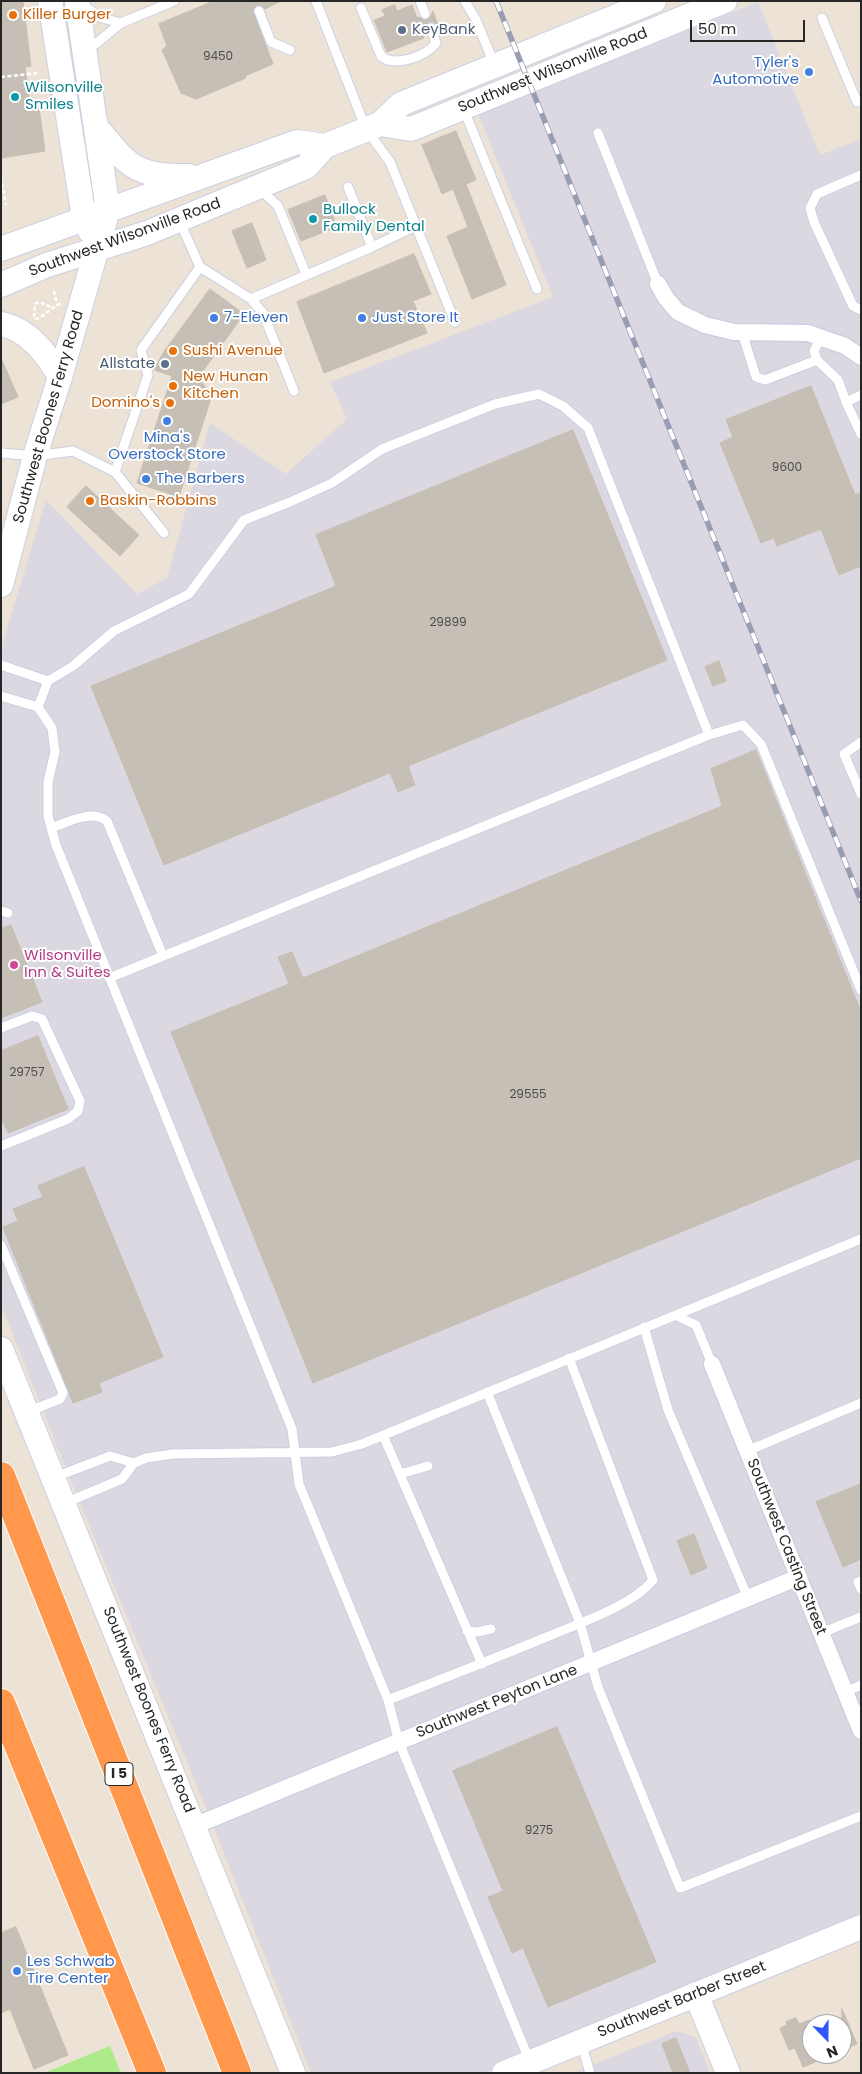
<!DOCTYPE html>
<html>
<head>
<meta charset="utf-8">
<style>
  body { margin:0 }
  #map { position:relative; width:862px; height:2074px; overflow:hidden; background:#ece2d5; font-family:Poppins,sans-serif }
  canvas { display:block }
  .frame { position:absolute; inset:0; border:2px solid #262626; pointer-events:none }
  .north { position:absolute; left:802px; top:2014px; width:50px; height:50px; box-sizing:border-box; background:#fff; border:1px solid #a8a8a8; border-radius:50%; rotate:158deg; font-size:14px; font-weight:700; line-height:20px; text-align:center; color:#262626 }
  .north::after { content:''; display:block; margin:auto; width:18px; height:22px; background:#2f59ff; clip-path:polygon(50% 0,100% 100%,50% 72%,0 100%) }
  .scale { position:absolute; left:690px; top:20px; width:115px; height:22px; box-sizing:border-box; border:2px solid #262626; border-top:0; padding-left:6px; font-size:15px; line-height:18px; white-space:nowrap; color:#262626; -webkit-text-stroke:4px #fff; paint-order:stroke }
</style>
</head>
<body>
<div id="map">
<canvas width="862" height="2074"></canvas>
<div class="frame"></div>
<div class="north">N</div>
<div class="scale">50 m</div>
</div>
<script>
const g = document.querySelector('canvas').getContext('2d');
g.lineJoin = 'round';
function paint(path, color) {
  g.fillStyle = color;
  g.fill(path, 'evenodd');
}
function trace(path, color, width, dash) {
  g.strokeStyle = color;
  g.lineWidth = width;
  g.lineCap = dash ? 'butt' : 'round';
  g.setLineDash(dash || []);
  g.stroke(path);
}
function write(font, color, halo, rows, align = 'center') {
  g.font = font + ' Poppins,sans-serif';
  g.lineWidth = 4;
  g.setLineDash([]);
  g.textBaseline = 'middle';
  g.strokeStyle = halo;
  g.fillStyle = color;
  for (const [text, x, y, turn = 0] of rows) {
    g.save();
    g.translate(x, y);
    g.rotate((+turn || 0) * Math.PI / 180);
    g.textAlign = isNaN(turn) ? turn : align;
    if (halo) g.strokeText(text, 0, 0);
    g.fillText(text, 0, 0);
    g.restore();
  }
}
paint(new Path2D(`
  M758 2 820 155 861 139V1914L485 2073H311L206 1808 68 1474 1 1305V649L46 500 137 594 167 578 210 423 286 474 347 419 330 382 553 297 478 114Z
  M676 2031 696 2037 710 2073H573Z`), '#dbd8e2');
paint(new Path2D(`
  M110 2046 121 2073H44Z`), '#acea8a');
const building = new Path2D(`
  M1 1H23L31 66 25 67 31 110 39 108 45 151 1 158Z
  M214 1H281L265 9 262 6 257 5 253 11 273 64 245 76 246 78 196 99 181 93 162 50 167 46 159 24Z
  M395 5 397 11 412 5 417 18 419 17 424 20 430 18 433 11 438 25 433 22H429L425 26V31L421 32 424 38 387 52 374 20 385 16 382 10Z
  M456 131 476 180 466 184 506 285 472 299 447 236 468 227 453 189 442 194 422 145Z
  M325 195 337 227 301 241 288 210Z
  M252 223 266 260 247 268 232 231Z
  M414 254 431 294 413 301 427 333 324 373 297 302Z
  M210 289 244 314 198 378 212 395 179 497 137 483 172 376 154 370 163 353Z
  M1 358 18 397 1 404Z
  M811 386 855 495 861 493V566L839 575 821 529 777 546 774 538 761 543 720 443 733 437 726 420Z
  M573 430 667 660 408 766 415 785 398 792 390 773 164 865 91 686 336 586 316 535Z
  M86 486 139 535 120 556 67 507Z
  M719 661 726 681 713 686 705 667Z
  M756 750 861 1012V1158L313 1383 171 1032 289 984 278 957 292 952 303 978 722 806 711 769Z
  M11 925 42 1002 1 1018V929Z
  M38 1036 68 1109 8 1133 1 1117V1051Z
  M84 1167 163 1357 99 1383 102 1392 73 1403 3 1227 18 1221 13 1209 43 1197 38 1186Z
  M861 1484V1559L843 1567 816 1502Z
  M694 1534 707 1568 691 1575 677 1541Z
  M557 1727 656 1962 548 2007 523 1948 512 1953 488 1897 503 1891 453 1771Z
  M16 1927 68 2055 34 2069 10 2009 1 2013V1933Z
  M842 2009 857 2044 842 2050Z
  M796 2018 799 2024 809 2020 812 2028V2054H835L803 2067 795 2048 789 2050 780 2028 787 2025 786 2022Z
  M676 2038 690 2073H673L662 2044Z`);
paint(building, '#c6bfb6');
trace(building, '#c6beb0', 1);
const lane = new Path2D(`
  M316 1 366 129 390 162 455 322
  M420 1 425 14
  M465 1 476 20 495 66
  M81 4 102 18 121 23
  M361 8 381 56C395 68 426 56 436 43L431 28
  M259 11 271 42 290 50
  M822 18 857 102 861 101
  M87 51 121 23 174 1
  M464 110 537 289
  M598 133 658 284
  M861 175 817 194 810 208 814 222 853 306 861 310
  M348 187 372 247
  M260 189 278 206 306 274
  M179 220 200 267 251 299 372 247 416 226
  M251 299 263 313 294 391
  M742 332 756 377 765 380 817 360
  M821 337 814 351 817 360 838 380 846 402
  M861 395 846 402 861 434
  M1 453 35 456 73 451 115 472 164 533
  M115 472 148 375 141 350 200 267
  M1 665 48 681
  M1 696 38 707 52 728 55 752 48 782V816L56 845 292 1429 299 1484 388 1700 399 1742 530 2062
  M38 707 48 681 73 666 114 631 189 594 244 520 290 502 332 483 382 449 495 404 539 394 563 406 588 428 709 735
  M861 742 844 754 861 794
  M51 828C69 822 91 809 107 821L163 956
  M1 911 8 913
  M109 978 709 735 743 725 761 744 861 990
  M1 1028 32 1016 42 1019 80 1101 78 1111 68 1119 1 1146
  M1 1245 63 1393 60 1399 27 1412
  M677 1316 696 1325 712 1364
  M644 1327 668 1410 748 1598
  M487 1392 580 1623 598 1687 680 1888 861 1816
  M383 1435 482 1664
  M747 1451 861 1403
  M400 1474 428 1466
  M55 1477 110 1456 134 1463
  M65 1503 122 1479 134 1463 146 1458 173 1454 332 1452 362 1444 861 1239
  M861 1581 858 1582 861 1589
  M467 1631 477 1632 491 1629
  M821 1633 861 1617
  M845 1692 861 1685
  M388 1700C442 1679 496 1658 549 1636 580 1623 632 1606 653 1580L569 1358
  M581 2042 590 2073`);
const street = new Path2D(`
  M658 284 666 298 678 312 705 325 734 332 808 333 845 346 861 357
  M712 1364 861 1731
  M194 1826 799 1577`);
const secondary = new Path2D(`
  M50 1 84 218 90 231
  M380 124 411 129 725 1
  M97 128C130 168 135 176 189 176
  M1 249 297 142 325 146
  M1 285 47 265 147 233 306 167 325 146 380 124 401 104 654 1
  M1 324C28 329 48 355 60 377
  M1 585 35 456 60 377 108 210 77 1
  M1 1349 293 2073
  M696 1994 728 2073
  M504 2073 861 1927`);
const highway = new Path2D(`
  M1 1476 237 2073
  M1 1703 152 2073`);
trace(lane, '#cbd0e2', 11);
trace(street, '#cbd0e2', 19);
trace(secondary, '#cbd0e2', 26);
trace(highway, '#fff', 30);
trace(new Path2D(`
  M1 77 39 73
  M1 177 6 205
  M54 291 57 305
  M34 317 35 304 39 302 51 307
  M35 319C45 317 51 307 62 303`), '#fff', 2.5, [4, 2.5]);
trace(lane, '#fff', 9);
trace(street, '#fff', 16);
trace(secondary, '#fff', 24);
trace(highway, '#ff984d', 28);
const rail = new Path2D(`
  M496 1 861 901`);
trace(rail, '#989db4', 5.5);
trace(rail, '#fff', 4, [11]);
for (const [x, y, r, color] of [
  [13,15,5,"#e8710a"],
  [402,30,5,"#5c6f8a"],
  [809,72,5,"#3f7fe0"],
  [15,97,5,"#0f9aa8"],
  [313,219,5,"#0f9aa8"],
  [214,318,5,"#3f7fe0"],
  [362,318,5,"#3f7fe0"],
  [173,351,5,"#e8710a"],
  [165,364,5,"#5c6f8a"],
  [173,386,5,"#e8710a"],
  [170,403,5,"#e8710a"],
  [167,421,5,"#3f7fe0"],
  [146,479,5,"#3f7fe0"],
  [90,501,5,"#e8710a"],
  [14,965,5,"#d1479c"],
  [17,1971,5,"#3f7fe0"]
]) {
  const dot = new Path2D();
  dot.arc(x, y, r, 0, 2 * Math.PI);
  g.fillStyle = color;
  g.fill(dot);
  trace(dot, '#fff', 2);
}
write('12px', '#4e4c4a', null, [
  ["9450",218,57],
  ["9600",787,468],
  ["29899",448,623],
  ["29757",27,1073],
  ["29555",528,1095],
  ["9275",539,1831]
]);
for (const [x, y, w] of [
  [119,1774,28]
]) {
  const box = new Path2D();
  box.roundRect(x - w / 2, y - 11.5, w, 23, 4);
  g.fillStyle = '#fff';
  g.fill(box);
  trace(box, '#262626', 1);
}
write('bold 14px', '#262626', null, [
  ["I 5",119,1774]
]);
write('15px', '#c56008', '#fff', [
  ["Killer Burger",23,15],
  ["Sushi Avenue",183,351],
  ["New Hunan",183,377],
  ["Kitchen",183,394],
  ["Domino's",160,403,"right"],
  ["Baskin-Robbins",100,501]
], 'left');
write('15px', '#4e5e75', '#fff', [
  ["KeyBank",412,30],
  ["Allstate",155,364,"right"]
], 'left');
write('15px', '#366cbe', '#fff', [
  ["Tyler's",799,63,"right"],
  ["Automotive",799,80,"right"],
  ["7-Eleven",224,318],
  ["Just Store It",372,318],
  ["Mina's",167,438,"center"],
  ["Overstock Store",167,455,"center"],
  ["The Barbers",156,479],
  ["Les Schwab",27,1962],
  ["Tire Center",27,1979]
], 'left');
write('15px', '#262626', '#fff', [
  ["Southwest Wilsonville Road",553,71,-22],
  ["Southwest Wilsonville Road",125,238,-20],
  ["Southwest Boones Ferry Road",49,417,-74],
  ["Southwest Casting Street",786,1547,68],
  ["Southwest Peyton Lane",497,1702,-22],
  ["Southwest Boones Ferry Road",148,1710,68],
  ["Southwest Barber Street",682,2000,-22]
]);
write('15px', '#0d838f', '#fff', [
  ["Wilsonville",25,88],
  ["Smiles",25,105],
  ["Bullock",323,210],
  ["Family Dental",323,227]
], 'left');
write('15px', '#b23c85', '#fff', [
  ["Wilsonville",24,956],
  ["Inn & Suites",24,973]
], 'left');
</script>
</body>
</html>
